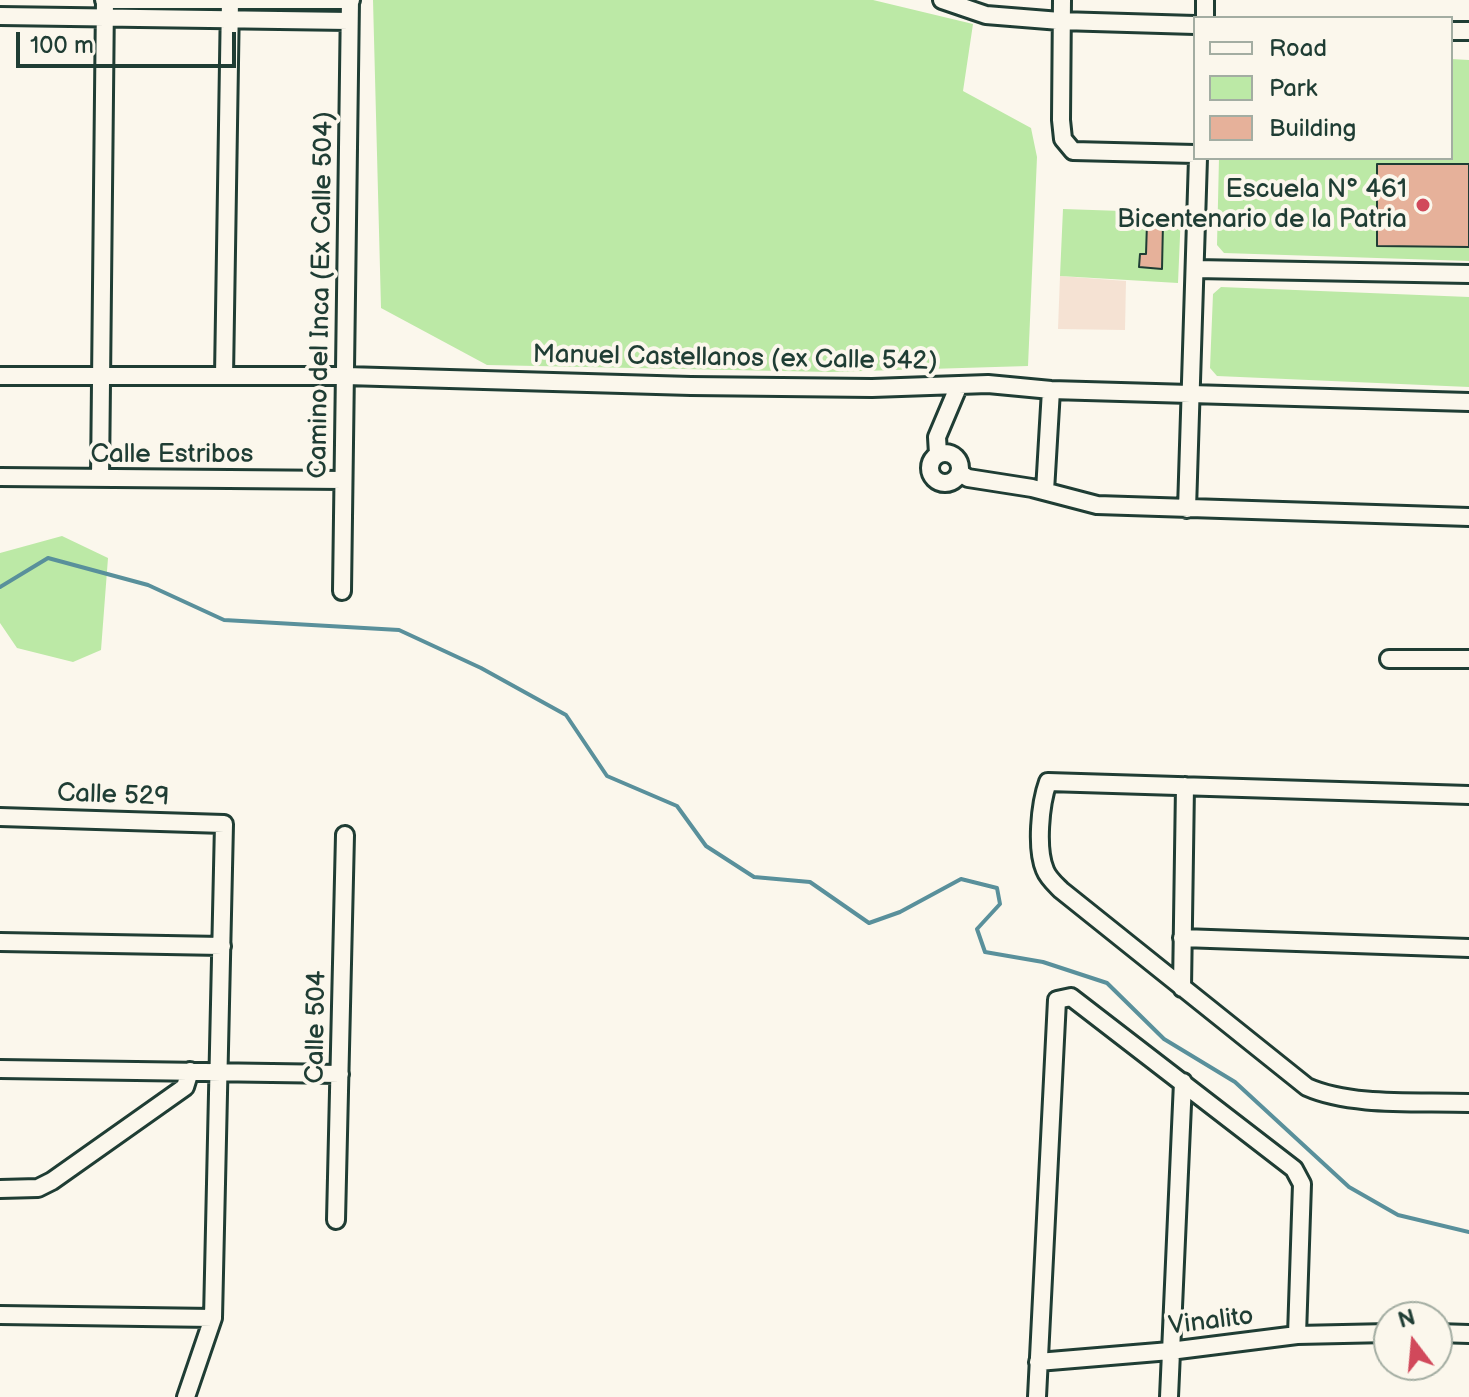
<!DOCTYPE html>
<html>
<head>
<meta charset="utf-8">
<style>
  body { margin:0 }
  #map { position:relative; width:1469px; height:1397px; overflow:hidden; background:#fbf7ec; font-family:"Balsamiq Sans",sans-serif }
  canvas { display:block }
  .legend { position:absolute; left:1193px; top:16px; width:260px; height:144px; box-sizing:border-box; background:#fbf7ec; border:2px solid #a3ada2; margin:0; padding:10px 14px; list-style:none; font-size:24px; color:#1f3d34 }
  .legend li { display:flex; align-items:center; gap:16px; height:40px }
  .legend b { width:40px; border:2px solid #a3ada2 }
  .north { position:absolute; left:1373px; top:1301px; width:80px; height:80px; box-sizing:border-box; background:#fbf7ec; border:2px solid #a3ada2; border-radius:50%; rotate:344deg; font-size:22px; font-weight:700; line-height:32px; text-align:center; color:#1f3d34 }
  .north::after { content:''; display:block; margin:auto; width:28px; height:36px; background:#d1495b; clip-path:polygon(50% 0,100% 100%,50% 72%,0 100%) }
  .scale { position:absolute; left:16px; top:32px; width:220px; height:36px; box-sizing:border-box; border:4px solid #1f3d34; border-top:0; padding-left:10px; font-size:24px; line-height:28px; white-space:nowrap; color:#1f3d34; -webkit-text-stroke:6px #fbf7ec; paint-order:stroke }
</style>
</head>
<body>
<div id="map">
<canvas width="1469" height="1397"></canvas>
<ul class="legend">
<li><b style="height:10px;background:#fbf7ec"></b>Road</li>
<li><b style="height:22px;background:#bce9a6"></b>Park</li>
<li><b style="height:22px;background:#e6b19a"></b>Building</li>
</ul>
<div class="north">N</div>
<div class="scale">100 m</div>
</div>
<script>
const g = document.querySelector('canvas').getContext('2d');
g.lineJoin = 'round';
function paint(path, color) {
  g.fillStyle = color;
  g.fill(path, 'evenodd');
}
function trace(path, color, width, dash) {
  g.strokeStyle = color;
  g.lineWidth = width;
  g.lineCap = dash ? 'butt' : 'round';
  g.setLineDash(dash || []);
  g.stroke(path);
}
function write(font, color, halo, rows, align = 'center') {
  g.font = font + ' "Balsamiq Sans",sans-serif';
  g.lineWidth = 8;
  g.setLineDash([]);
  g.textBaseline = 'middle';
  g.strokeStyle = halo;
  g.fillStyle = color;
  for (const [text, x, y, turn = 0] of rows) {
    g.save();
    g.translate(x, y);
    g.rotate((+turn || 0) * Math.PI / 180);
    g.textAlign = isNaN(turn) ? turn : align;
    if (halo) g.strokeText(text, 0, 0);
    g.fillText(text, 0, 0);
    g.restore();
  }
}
paint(new Path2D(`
  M1060 276 1126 281 1125 330 1058 329Z`), '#f5e2d3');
paint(new Path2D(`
  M373 0H873L973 24 963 91 1031 128 1037 157 1028 366 830 372 487 365 381 308Z
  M1451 59 1469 60V261L1224 253 1217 245 1219 158H1451Z
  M1063 209 1181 213 1178 283 1060 276Z
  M1221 287 1469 297V387L1217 376 1210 368 1213 294Z
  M62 536 108 558 101 650 73 662 17 648 0 623V553Z`), '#bce9a6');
trace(new Path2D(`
  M0 587 48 558 148 585 224 620 399 630 481 668 566 715 607 776 677 806 706 846 754 877 810 882 869 923 900 912 961 879 997 888 1000 904 977 929 985 952 1043 962 1107 983 1164 1039 1235 1082 1349 1187 1398 1215 1469 1232`), '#59909b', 4);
const building = new Path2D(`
  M1377 164H1469V247L1377 246Z
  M1147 223H1163L1162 269 1139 267 1140 254H1146Z`);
paint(building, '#e6b19a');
trace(building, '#1f3d34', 2);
const minor = new Path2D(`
  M104 0H351
  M942 0 986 15 1060 21 1195 25
  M1062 0 1061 120 1063 139 1073 151 1195 154
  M0 16 349 21
  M1205 18V0
  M1451 31H1469
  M1195 269 1469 274
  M0 376H346L691 386 872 388 988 384 1051 390 1469 402
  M224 376 230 0
  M930 468a15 15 0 1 1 30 0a15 15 0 1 1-30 0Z
  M938 454 937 437 959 385
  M960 473 968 478 1032 488 1097 505 1469 517
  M0 477 343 480
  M100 478 105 0
  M1045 491 1051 390
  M1187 509 1198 158
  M342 591 350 0
  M1389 659H1469
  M1469 795 1048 782C1040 804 1036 849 1045 870 1048 878 1055 884 1061 890L1307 1087C1352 1107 1420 1101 1469 1103
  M0 817 224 824 213 1318 186 1397
  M1182 938 1469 948
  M0 942 222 946
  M1182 988 1185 786
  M0 1069 340 1074
  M0 1189 38 1188 52 1181 185 1087 190 1071
  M336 1220 345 835
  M0 1315 213 1318
  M1437 1333 1469 1334
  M1038 1362 1170 1351 1297 1335 1389 1333
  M1037 1397 1057 1000 1071 997 1294 1169 1302 1184 1297 1335
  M1169 1397 1183 1082`);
trace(minor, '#1f3d34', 22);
trace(minor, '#fbf7ec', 16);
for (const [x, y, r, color] of [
  [1423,205,8,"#d1495b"]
]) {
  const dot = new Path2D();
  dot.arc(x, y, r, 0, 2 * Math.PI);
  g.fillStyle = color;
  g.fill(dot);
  trace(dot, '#fbf7ec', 3);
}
write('26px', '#1f3d34', '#fbf7ec', [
  ["Escuela N° 461",1407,190],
  ["Bicentenario de la Patria",1407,220]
], 'right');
write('26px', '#1f3d34', '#fbf7ec', [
  ["Camino del Inca (Ex Calle 504)",322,295,-89],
  ["Manuel Castellanos (ex Calle 542)",735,359,1],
  ["Calle Estribos",172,455],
  ["Calle 529",113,796,2],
  ["Calle 504",317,1027,-89],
  ["Vinalito",1211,1322,-7]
]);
</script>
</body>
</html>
